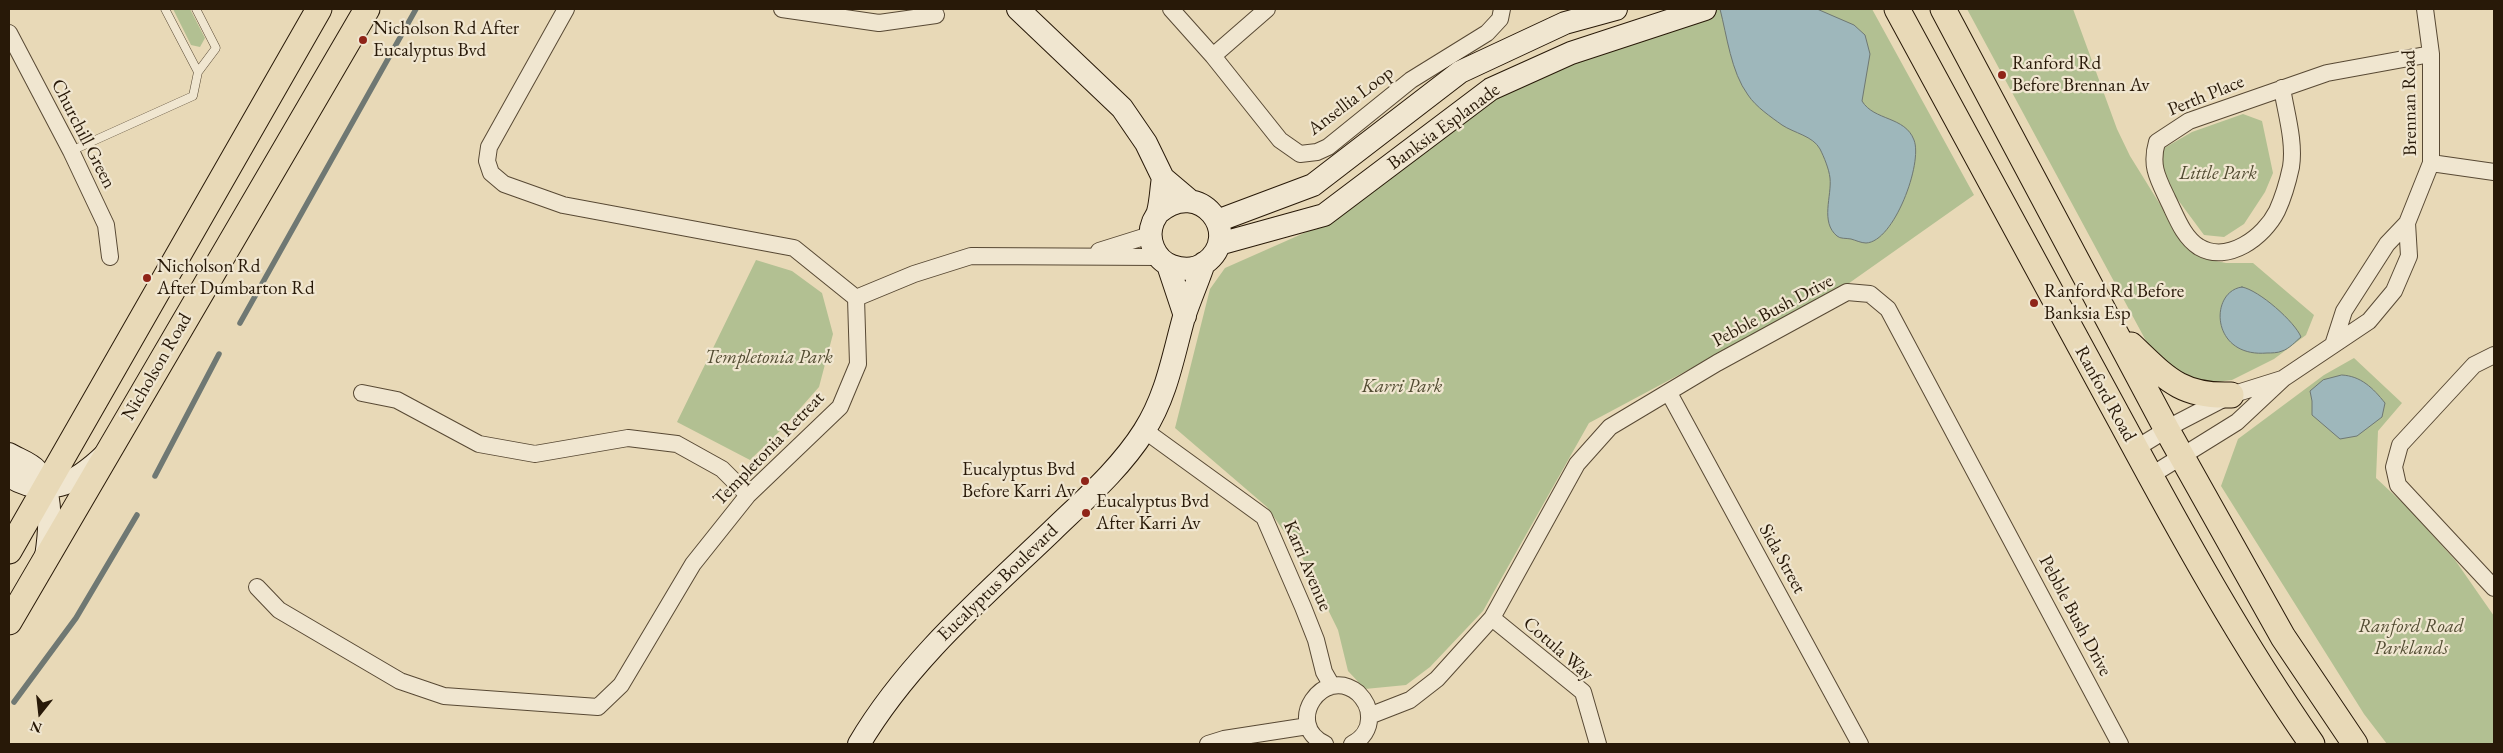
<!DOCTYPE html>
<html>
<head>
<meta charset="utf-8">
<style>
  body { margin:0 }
  #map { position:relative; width:2503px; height:753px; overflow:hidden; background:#e8d9b7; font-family:"EB Garamond",serif }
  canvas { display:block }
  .frame { position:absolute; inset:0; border:10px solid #281908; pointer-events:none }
  .north { position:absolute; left:15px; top:688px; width:50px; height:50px; -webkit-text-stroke:4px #f0e6d0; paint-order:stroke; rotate:196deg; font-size:14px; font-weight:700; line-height:20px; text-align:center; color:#281908 }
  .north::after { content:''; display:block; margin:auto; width:18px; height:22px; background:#281908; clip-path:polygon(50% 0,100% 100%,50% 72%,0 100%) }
</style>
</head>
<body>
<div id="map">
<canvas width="2503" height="753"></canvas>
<div class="frame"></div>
<div class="north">N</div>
</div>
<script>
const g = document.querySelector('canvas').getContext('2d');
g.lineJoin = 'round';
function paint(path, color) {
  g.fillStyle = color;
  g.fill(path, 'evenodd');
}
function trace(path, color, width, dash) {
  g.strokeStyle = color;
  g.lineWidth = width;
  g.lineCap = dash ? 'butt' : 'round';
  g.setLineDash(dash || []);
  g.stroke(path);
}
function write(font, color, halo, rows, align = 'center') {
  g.font = font + ' "EB Garamond",serif';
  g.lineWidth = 4.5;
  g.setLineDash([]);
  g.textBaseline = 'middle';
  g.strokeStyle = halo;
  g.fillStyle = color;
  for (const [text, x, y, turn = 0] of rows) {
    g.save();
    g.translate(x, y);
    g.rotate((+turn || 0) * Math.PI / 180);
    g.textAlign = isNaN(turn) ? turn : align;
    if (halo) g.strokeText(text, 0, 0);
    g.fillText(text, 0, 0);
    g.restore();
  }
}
paint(new Path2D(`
  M173 9H190L205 38 200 47 191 45Z
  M1714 9H1872L1974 195 1845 286 1589 423 1483 611 1430 667 1406 685 1365 689 1348 671 1338 630 1303 559 1267 507 1175 428 1210 289 1225 268 1329 222 1481 103 1575 54Z
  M1967 9H2073L2117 129 2130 156 2184 243 2201 258 2226 263H2253L2314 315 2306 335 2274 359 2232 380 2201 384 2174 376 2152 352Z
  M2243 114 2262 121 2273 173 2265 192 2244 224 2224 237 2204 235 2164 181 2159 151 2192 132Z
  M756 260 792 271 822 293 833 334 819 387 782 429 750 460 677 422Z
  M2354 358 2402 403 2378 431 2376 478 2407 507 2455 560 2494 616V744H2387L2364 714 2221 486 2238 439 2324 375Z`), '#b2c092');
const water = new Path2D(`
  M1720 9H1817L1854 25 1865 35 1870 54 1862 101C1874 121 1905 116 1914 140 1923 163 1894 242 1866 243 1861 243 1855 240 1851 239 1846 238 1840 239 1837 236 1820 222 1832 196 1830 178 1829 169 1824 157 1820 149 1813 136 1794 133 1782 125 1771 117 1756 107 1748 95 1731 72 1727 36 1720 9Z
  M2242 287C2259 290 2295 322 2301 337 2296 341 2289 349 2282 351 2278 353 2271 353 2267 353 2210 358 2209 291 2242 287Z
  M2342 375C2361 376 2373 388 2385 403L2382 417 2357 436 2340 439 2312 415V401L2310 391 2323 380Z`);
paint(water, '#9eb7bb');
trace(water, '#6f7873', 1);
trace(new Path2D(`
  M240 323 416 9
  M155 476 219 354
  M14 702 76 618 137 515`), '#6f7873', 5.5);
const lane = new Path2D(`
  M165 9 198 72
  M71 151 193 96 198 72 216 48 196 9`);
const street = new Path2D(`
  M782 9 879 23 936 15
  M1171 9 1213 56 1280 140 1300 154 1317 152 1328 147 1411 80 1487 33 1500 19 1502 9
  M9 33 71 151 106 225 110 257
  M1213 56 1267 9
  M2282 88C2286 113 2295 142 2291 167 2288 181 2283 198 2277 211 2264 237 2228 264 2199 247 2183 237 2176 216 2168 200 2158 179 2150 166 2157 142L2189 121 2327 73 2431 54
  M2431 163 2494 172
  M1099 251 1150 235
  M856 298 914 274 971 256 1159 257
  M2333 345 2344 311 2387 244 2407 223 2431 163V54L2425 9
  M2494 355 2474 365 2400 445 2394 467 2398 485 2494 588
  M362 393 397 400 479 444 535 454 628 438 677 444 722 469 748 495
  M1669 393 1860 744
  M1144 430 1264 517 1303 607 1316 640 1324 672 1332 686
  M2135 449 2179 422 2231 395 2282 379
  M2150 476 2237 422 2284 378 2369 321 2394 291 2409 256 2407 223
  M257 587 279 610 400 681 444 696 598 707 621 685 693 564 748 495 840 407 858 364 856 298 794 248 563 205 504 184 491 173 487 161 489 147 566 9
  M1492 618 1583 692 1598 744
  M1369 716 1410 700 1437 679 1492 618 1577 464 1610 427 1717 363 1847 292 1870 294 1888 309 2120 744
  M1208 744 1224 739 1308 726
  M1325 744C1283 724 1323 664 1358 693 1364 699 1369 707 1369 716 1370 729 1362 739 1352 744`);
const secondary = new Path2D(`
  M1018 9 1122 108 1146 143 1163 178 1189 200
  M1158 213C1200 176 1244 235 1205 263 1195 270 1183 270 1172 266 1155 260 1146 239 1153 222 1154 219 1157 216 1158 212 1161 201 1161 189 1163 178
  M1217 221 1313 185 1460 72 1565 23 1616 9
  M1219 244 1324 215 1491 89 1571 53 1705 9
  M1168 265 1185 316
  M9 454C17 459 30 463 36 470 54 492 50 531 46 557
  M9 476C47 499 75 484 105 455
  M859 744C908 661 983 597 1052 531 1084 500 1120 469 1144 431 1167 395 1173 356 1184 317 1190 299 1198 281 1204 263`);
const primary = new Path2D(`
  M1897 9C1972 149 2048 288 2124 427 2182 535 2242 643 2312 744
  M1943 9 2167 430 2283 637 2355 744
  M2131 345C2165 377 2180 397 2231 395
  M9 551 319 9
  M9 622 367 9`);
trace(lane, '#584934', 9);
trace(street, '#584934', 18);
trace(secondary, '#281908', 24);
trace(primary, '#281908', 27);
trace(lane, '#f0e6d0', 8);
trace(street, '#f0e6d0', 16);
trace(secondary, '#f0e6d0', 22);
trace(primary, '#e8d9b7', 25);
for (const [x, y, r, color] of [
  [363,40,5,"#8f2418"],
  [2002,75,5,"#8f2418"],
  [147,278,5,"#8f2418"],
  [2034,303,5,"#8f2418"],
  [1085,481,5,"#8f2418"],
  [1086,513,5,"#8f2418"]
]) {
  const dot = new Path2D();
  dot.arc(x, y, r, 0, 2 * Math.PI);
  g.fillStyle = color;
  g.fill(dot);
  trace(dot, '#f0e6d0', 2);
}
write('19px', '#281908', '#f0e6d0', [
  ["Nicholson Rd After",373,29],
  ["Eucalyptus Bvd",373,51],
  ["Ranford Rd",2012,64],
  ["Before Brennan Av",2012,86],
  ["Nicholson Rd",157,267],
  ["After Dumbarton Rd",157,289],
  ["Ranford Rd Before",2044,292],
  ["Banksia Esp",2044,314],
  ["Eucalyptus Bvd",1075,470,"right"],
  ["Before Karri Av",1075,492,"right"],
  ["Eucalyptus Bvd",1096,502],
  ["After Karri Av",1096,524]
], 'left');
write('19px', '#281908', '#f0e6d0', [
  ["Perth Place",2206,96,-22],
  ["Ansellia Loop",1351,101,-37],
  ["Brennan Road",2410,103,-91],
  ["Banksia Esplanade",1444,127,-36],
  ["Churchill Green",83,134,63],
  ["Pebble Bush Drive",1773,311,-28],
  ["Nicholson Road",157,367,-60],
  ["Ranford Road",2105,394,61],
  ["Templetonia Retreat",769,449,-46],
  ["Sida Street",1782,559,61],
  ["Karri Avenue",1307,566,67],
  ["Eucalyptus Boulevard",998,583,-44],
  ["Pebble Bush Drive",2075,616,62],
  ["Cotula Way",1558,649,41]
]);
write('italic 19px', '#514b31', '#f0e6d0', [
  ["Little Park",2218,174],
  ["Templetonia Park",769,358],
  ["Karri Park",1402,387],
  ["Ranford Road",2411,627],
  ["Parklands",2411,649]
]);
</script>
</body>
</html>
